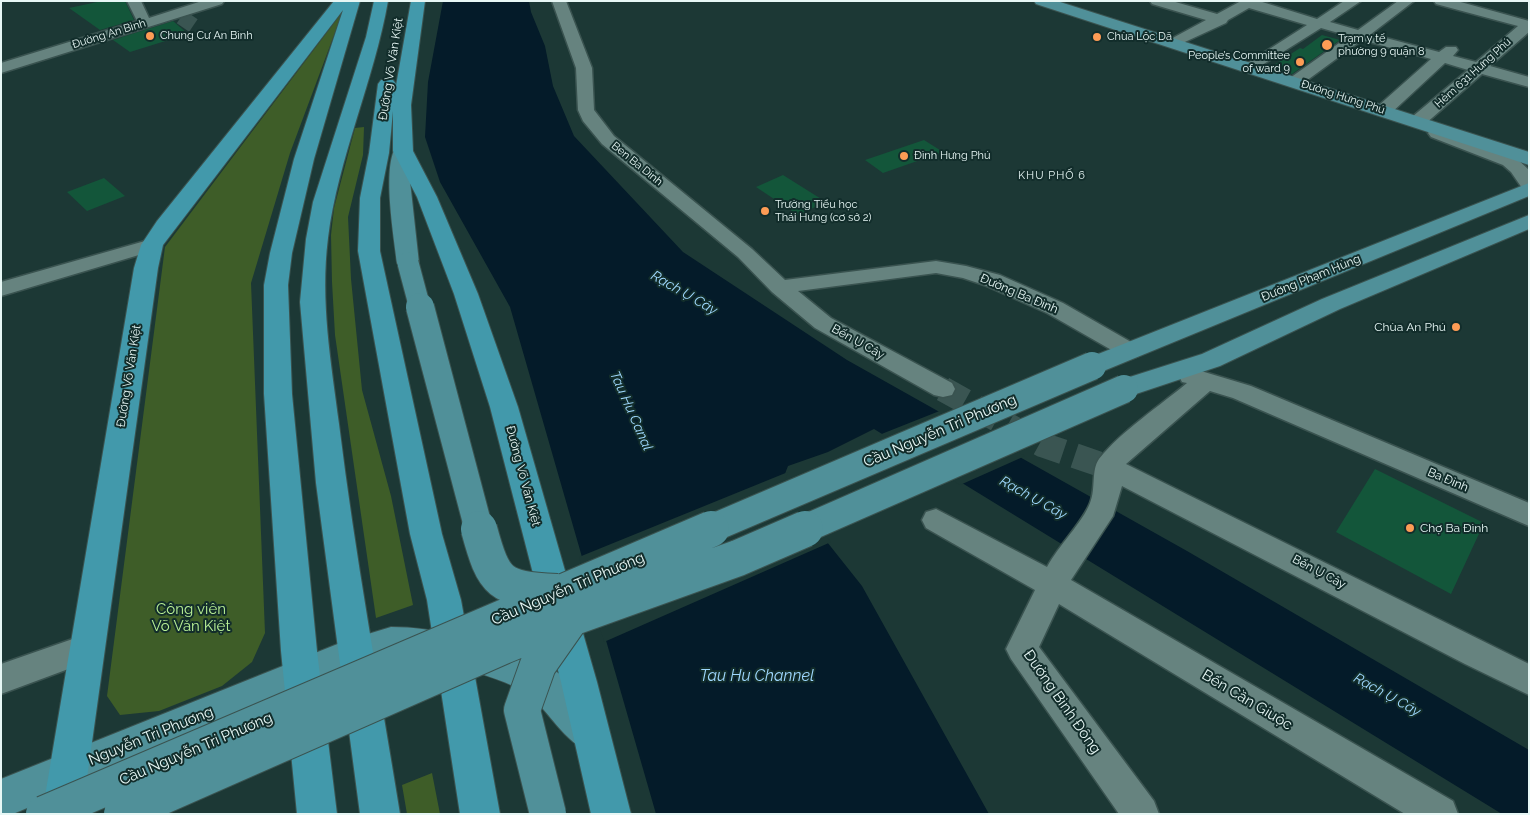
<!DOCTYPE html>
<html>
<head>
<meta charset="utf-8">
<style>
  body { margin:0 }
  #map { position:relative; width:1530px; height:815px; overflow:hidden; background:#1c3835; font-family:Raleway,sans-serif }
  canvas { display:block }
  .frame { position:absolute; inset:0; border:2px solid #e7f7f5; pointer-events:none }
</style>
</head>
<body>
<div id="map">
<canvas width="1530" height="815"></canvas>
<div class="frame"></div>
</div>
<script>
const g = document.querySelector('canvas').getContext('2d');
g.lineJoin = 'round';
function paint(path, color) {
  g.fillStyle = color;
  g.fill(path, 'evenodd');
}
function trace(path, color, width, dash) {
  g.strokeStyle = color;
  g.lineWidth = width;
  g.lineCap = dash ? 'butt' : 'round';
  g.setLineDash(dash || []);
  g.stroke(path);
}
function write(font, color, halo, rows, align = 'center') {
  g.font = font + ' Raleway,sans-serif';
  g.lineWidth = 4;
  g.setLineDash([]);
  g.textBaseline = 'middle';
  g.strokeStyle = halo;
  g.fillStyle = color;
  for (const [text, x, y, turn = 0] of rows) {
    g.save();
    g.translate(x, y);
    g.rotate((+turn || 0) * Math.PI / 180);
    g.textAlign = isNaN(turn) ? turn : align;
    if (halo) g.strokeText(text, 0, 0);
    g.fillText(text, 0, 0);
    g.restore();
  }
}
paint(new Path2D(`
  M343 11 290 153 251 283 265 633 252 662 222 686 159 711 120 715 107 696 165 247Z
  M364 127 363 155 348 217 351 279 362 390 391 496 413 605 376 618 335 335 332 282 331 235 334 208 355 128Z
  M432 773 440 814H407L402 785Z`), '#3e5d28');
paint(new Path2D(`
  M443 1H529L531 12 545 46 553 86 574 136 683 252 847 360 1187 551 1529 750V814H1502L874 429 828 452 788 466 781 484 862 586 989 814H656L510 307 440 182 425 137 428 82Z`), '#041b29');
paint(new Path2D(`
  M942 410 1025 456 960 485 879 435Z
  M788 472 784 484 831 542 604 642 579 557Z`), '#1c3835');
paint(new Path2D(`
  M102 1H125L134 20 100 30 69 8Z
  M173 21 188 34 130 52 113 40Z
  M1322 35 1340 40 1292 74 1271 67 1300 48 1303 49Z
  M924 140 943 152 883 173 865 160Z
  M783 175 826 202 798 215 756 187Z
  M104 178 125 196 87 211 67 192Z
  M1375 469 1484 523 1451 594 1336 532Z`), '#13563a');
trace(new Path2D(`
  M181 17 197 28`), '#3a5552', 15, [15, 8]);
trace(new Path2D(`
  M943 389 1043 445 1108 467`), '#3a5552', 25, [25, 12]);
const minor = new Path2D(`
  M127 1H141L149 18 202 1H224L222 4 1 73V63L137 21Z
  M552 1H566L592 68 594 110 614 136 752 249 785 280 936 261 966 266 1000 275 1063 303 1138 346 1142 351 1138 356 1130 359 1122 356 1047 313 984 285 963 278 936 273 798 291 831 318 952 383 955 389 952 395 943 397 934 395 815 328 772 292 738 257 602 144 583 121 578 110 576 68Z
  M1150 1H1172L1217 14 1241 1H1259L1317 19 1344 1H1361L1330 22 1358 30 1398 1H1414L1371 34 1439 52 1446 47H1456L1458 50 1453 56 1476 62 1518 26 1436 4 1434 1H1457L1529 21V32L1490 66 1529 77V87L1482 74 1424 125H1412L1410 121 1412 117 1468 70 1445 63 1390 114H1378L1376 110 1378 106 1431 59 1362 40 1302 84 1296 86 1288 81 1290 78 1349 36 1321 28 1251 72 1246 70 1243 67 1246 64 1307 25 1249 8 1228 20 1226 23 1174 47 1167 43 1169 40 1206 20 1152 4Z
  M1437 128 1515 157 1529 170V190L1522 188 1511 172 1503 165 1431 137 1428 133 1431 129Z
  M152 239 159 241 162 245 159 249 1 296V282Z
  M1191 368 1251 386 1529 503V526L1233 398 1210 391 1126 464 1529 664V695L1465 664 1122 486 1113 516 1071 580 1453 801 1458 814H1405L1059 604 1039 647 1154 801 1159 814H1119L1011 659 1006 649 1035 590 926 528 922 520 926 512 936 509 1047 567C1058 546 1083 522 1090 503 1096 489 1091 470 1099 459 1120 432 1161 405 1187 383L1182 382 1179 376 1182 370Z
  M87 634 98 638 103 648 98 658 1 694V664Z`);
const major = new Path2D(`
  M1034 1H1057L1529 152V165L1036 4Z
  M403 145 410 147 413 151 409 172 419 263 416 268 408 270 400 268 397 263C394 237 382 167 396 147Z
  M1529 183V196L1101 372 1092 375 1083 372 1079 366 1083 360Z
  M1529 215V229L1340 309 1220 366 1124 398 1114 396 1111 389 1114 382 1202 354 1322 299Z
  M391 627C436 627 478 640 520 657 531 661 545 665 555 671 569 678 603 720 609 734L603 747 590 752C570 744 557 725 543 709 539 704 535 698 530 695 503 677 422 654 390 659 364 663 339 676 315 686L13 814H1V779L345 641Z`);
const highway = new Path2D(`
  M334 1H360L314 159 292 253 288 285 292 394 317 651 337 814H297L281 651 264 394V285L270 253 294 159 343 10 163 245 158 268 82 814H42L134 268 141 245 157 221Z
  M374 1H388C374 81 338 158 328 238 320 301 331 362 339 424 355 555 379 684 400 814H360L316 483 300 302 306 239 313 202 366 37Z
  M411 1H425L411 105 413 151 437 197 478 294 518 407 597 682 631 814H591L561 682 490 407 454 294 417 197 393 151V111L389 153 380 198V251L442 534 461 600 500 814H460L427 600 410 534 358 251 360 198 369 153 378 84 381 80H393L396 84 394 97Z`);
trace(minor, '#3a5350', 3);
trace(major, '#3a5350', 2);
trace(highway, '#3a5350', 2);
paint(minor, '#66837f');
paint(major, '#509099');
paint(highway, '#4299ab');
const majorBridgeFar2 = new Path2D(`
  M408 263 420 308`);
const majorBridgeFar1 = new Path2D(`
  M420 307 479 530
  M708 530 1092 366
  M802 530 1124 389`);
const majorBridge = new Path2D(`
  M479 529C494 584 499 589 557 592
  M44 814 711 529
  M122 814 503 646 571 618 738 558 805 529
  M548 814 522 710 538 665 571 618`);
trace(majorBridgeFar2, '#3a5350', 23, []);
trace(majorBridgeFar1, '#3a5350', 30, []);
trace(majorBridge, '#3a5350', 38, []);
trace(majorBridgeFar2, '#509099', 21);
trace(majorBridgeFar1, '#509099', 28);
trace(majorBridge, '#509099', 36);
for (const [x, y, r, color] of [
  [150,36,5,"#fd9c55"],
  [1097,37,5,"#fd9c55"],
  [1327,45,6,"#fd9c55"],
  [1300,62,5,"#fd9c55"],
  [904,156,5,"#fd9c55"],
  [765,211,5,"#fd9c55"],
  [1456,327,5,"#fd9c55"],
  [1410,528,5,"#fd9c55"]
]) {
  const dot = new Path2D();
  dot.arc(x, y, r, 0, 2 * Math.PI);
  g.fillStyle = color;
  g.fill(dot);
  trace(dot, '#122d2b', 2);
}
write('11px', '#e7f7f5', '#122d2b', [
  ["Đường An Bình",109,34,-17],
  ["Hẻm 631 Hưng Phú",1473,73,-42],
  ["Đường Hưng Phú",1343,97,18],
  ["Ben Ba Dinh",637,164,39]
]);
write('11px', '#e7f7f5', '#122d2b', [
  ["Chung Cư An Bình",160,36],
  ["Chùa Lộc Dã",1107,37],
  ["Trạm y tế",1338,39],
  ["phường 9 quận 8",1338,52],
  ["People’s Committee",1290,56,"right"],
  ["of ward 9",1290,69,"right"],
  ["Đình Hưng Phú",914,156],
  ["Trường Tiểu học",775,205],
  ["Thái Hưng (cơ sở 2)",775,218]
], 'left');
g.letterSpacing = '1px';
write('11px', '#e7f7f5', '#122d2b', [
  ["KHU PHỐ 6",1052,176]
]);
g.letterSpacing = '0px';
write('12px', '#e7f7f5', '#122d2b', [
  ["Đường Võ Văn Kiệt",391,69,-81],
  ["Đường Phạm Hùng",1311,278,-22],
  ["Đường Ba Đình",1019,294,23],
  ["Bến Ụ Cây",858,342,29],
  ["Đường Võ Văn Kiệt",129,376,-81],
  ["Đường Võ Văn Kiệt",523,476,75],
  ["Ba Đình",1448,480,23],
  ["Bến Ụ Cây",1319,572,28]
]);
write('12px', '#e7f7f5', '#122d2b', [
  ["Chùa An Phú",1446,327],
  ["Chợ Ba Đình",1420,528,"left"]
], 'right');
write('italic 14px', '#9fd8fe', '#122d2b', [
  ["Rạch Ụ Cây",684,293,30],
  ["Tau Hu Canal",631,411,66],
  ["Rạch Ụ Cây",1033,498,29],
  ["Rạch Ụ Cây",1387,695,29]
]);
write('15px', '#e7f7f5', '#122d2b', [
  ["Cầu Nguyễn Tri Phương",940,431,-23],
  ["Cầu Nguyễn Tri Phương",568,589,-23],
  ["Bến Cần Giuộc",1247,700,31],
  ["Đường Bình Đông",1062,702,55],
  ["Nguyễn Tri Phương",151,736,-22],
  ["Cầu Nguyễn Tri Phương",196,749,-23]
]);
write('15px', '#baf196', '#122d2b', [
  ["Công viên",191,609],
  ["Võ Văn Kiệt",191,626]
]);
write('italic 16px', '#9fd8fe', '#122d2b', [
  ["Tau Hu Channel",757,676]
]);
</script>
</body>
</html>
